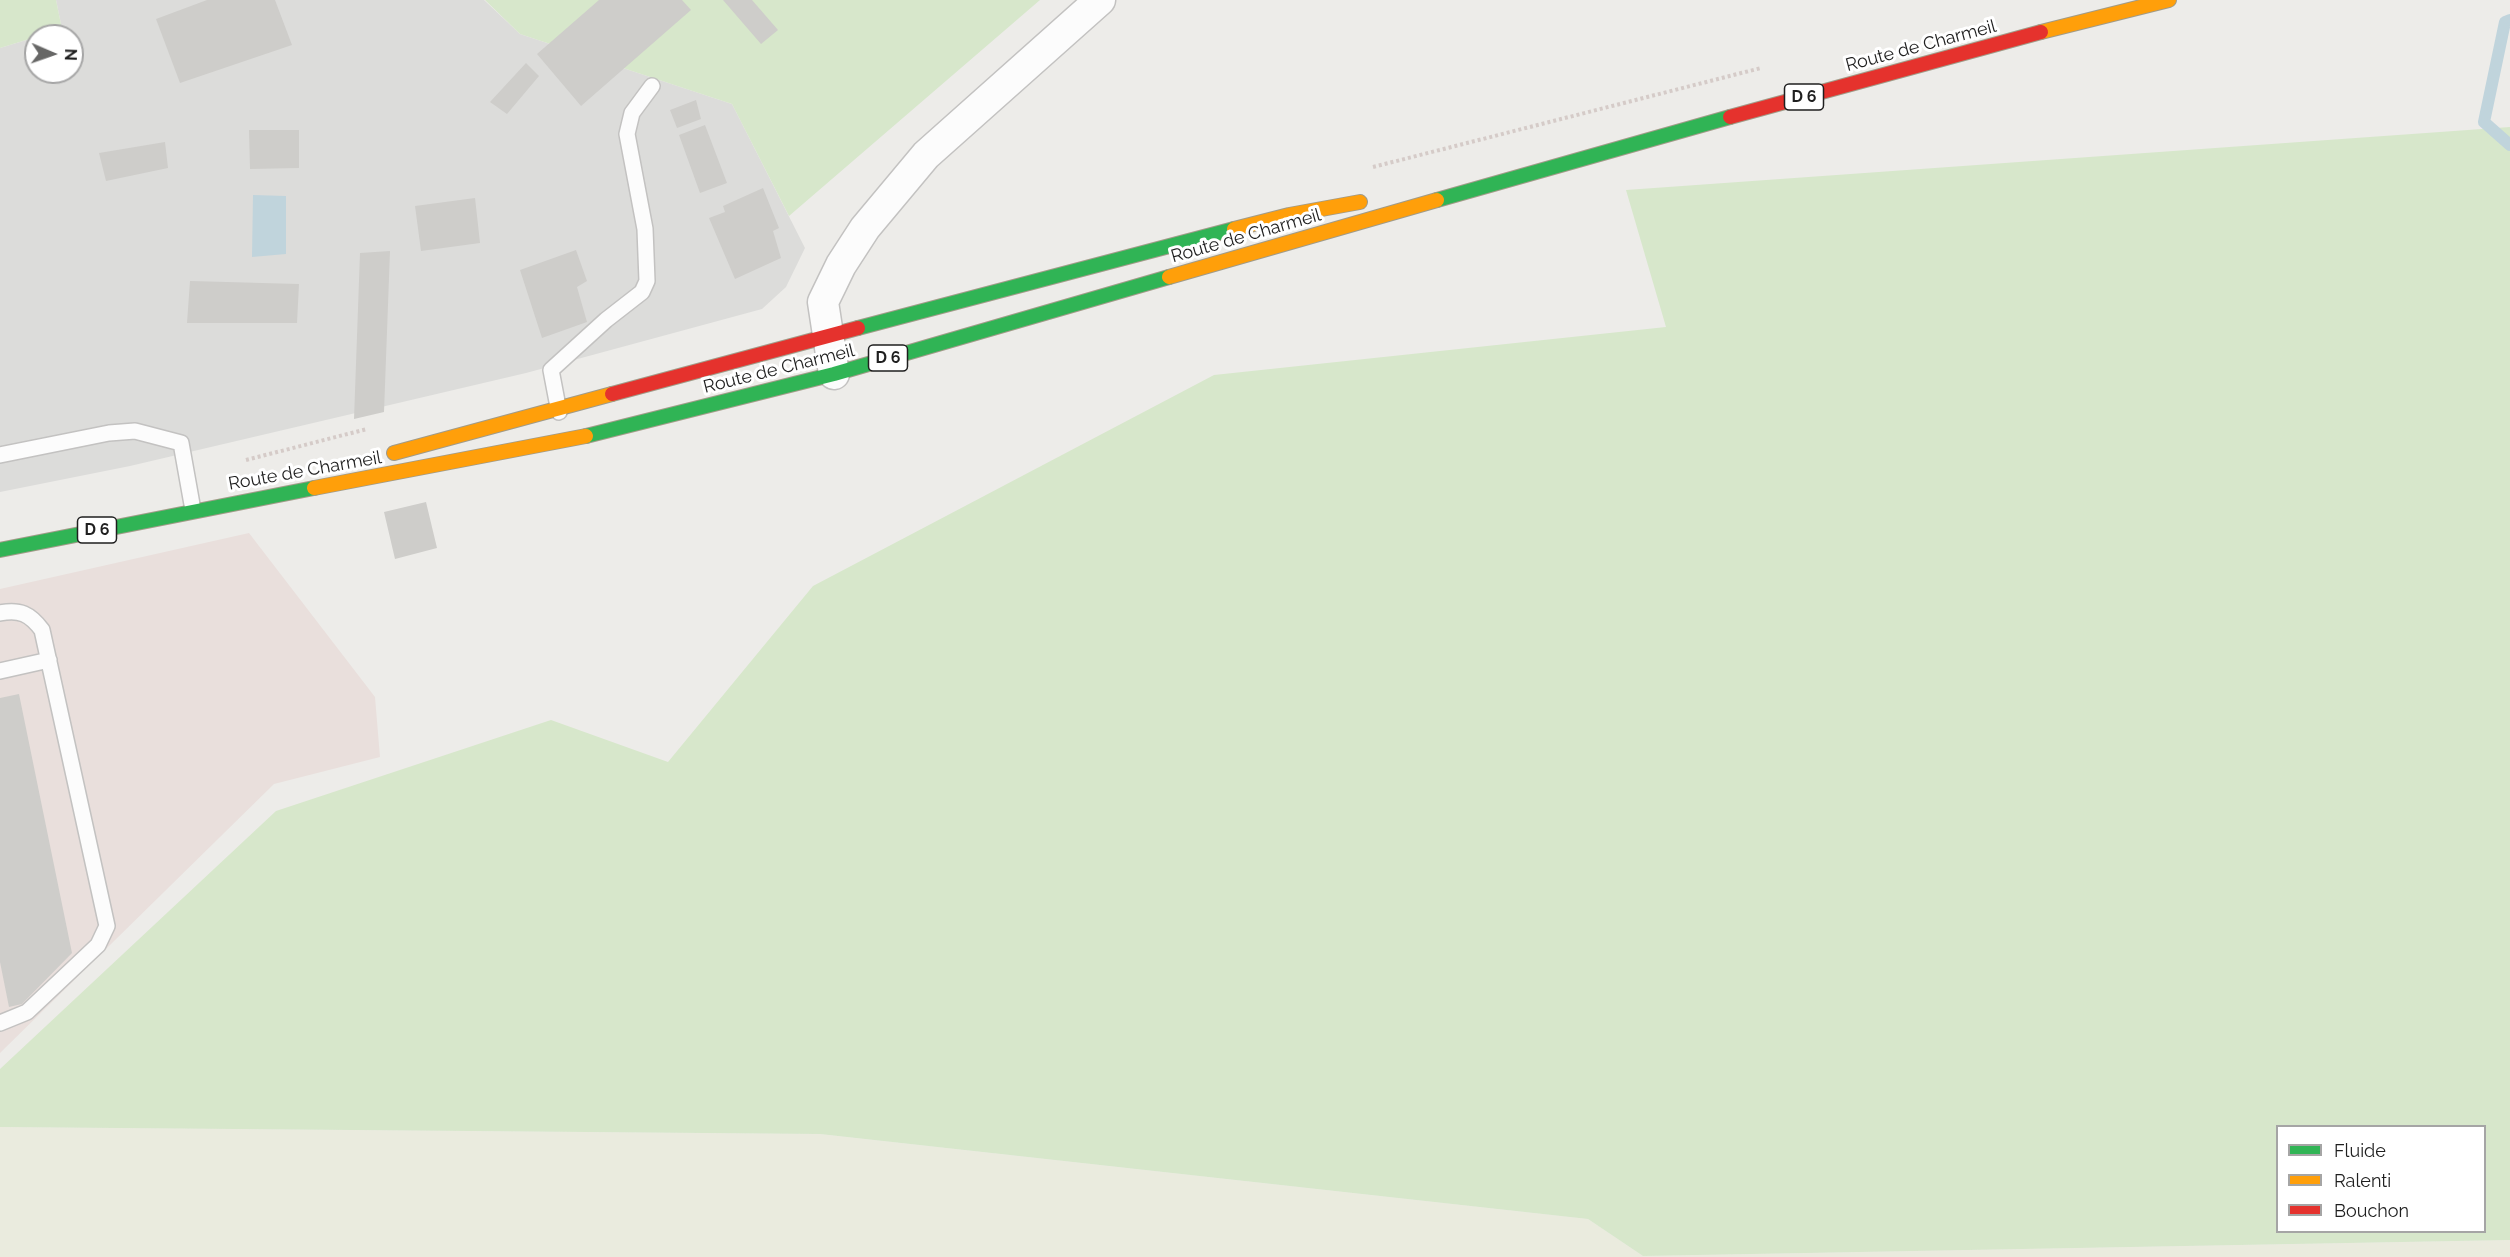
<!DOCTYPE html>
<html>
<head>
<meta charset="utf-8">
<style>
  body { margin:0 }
  #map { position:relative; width:2510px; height:1257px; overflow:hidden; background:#edece9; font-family:Raleway,sans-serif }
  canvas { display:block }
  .legend { position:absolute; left:2276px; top:1125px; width:210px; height:108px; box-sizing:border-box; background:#fff; border:2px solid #a5a5a5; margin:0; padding:8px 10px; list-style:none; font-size:18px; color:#1f1f1f }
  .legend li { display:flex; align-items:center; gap:12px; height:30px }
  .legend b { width:30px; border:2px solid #a5a5a5 }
  .north { position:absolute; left:24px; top:24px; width:60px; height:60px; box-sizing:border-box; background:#fff; border:2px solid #a5a5a5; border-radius:50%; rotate:92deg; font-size:16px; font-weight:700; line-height:24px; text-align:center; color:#1f1f1f }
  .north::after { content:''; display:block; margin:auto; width:21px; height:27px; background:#676766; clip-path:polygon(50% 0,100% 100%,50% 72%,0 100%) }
</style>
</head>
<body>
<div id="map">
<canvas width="2510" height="1257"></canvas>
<ul class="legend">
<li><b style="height:8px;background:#30b455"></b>Fluide</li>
<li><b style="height:8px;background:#ff9f0a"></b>Ralenti</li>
<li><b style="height:8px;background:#e5322d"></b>Bouchon</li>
</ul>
<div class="north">N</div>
</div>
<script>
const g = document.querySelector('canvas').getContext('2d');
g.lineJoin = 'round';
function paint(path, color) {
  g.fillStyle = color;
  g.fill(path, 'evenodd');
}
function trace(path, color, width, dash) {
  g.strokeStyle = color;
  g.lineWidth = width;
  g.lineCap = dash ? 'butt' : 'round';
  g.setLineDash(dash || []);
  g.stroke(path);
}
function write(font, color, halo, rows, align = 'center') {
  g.font = font + ' Raleway,sans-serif';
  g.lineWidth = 6;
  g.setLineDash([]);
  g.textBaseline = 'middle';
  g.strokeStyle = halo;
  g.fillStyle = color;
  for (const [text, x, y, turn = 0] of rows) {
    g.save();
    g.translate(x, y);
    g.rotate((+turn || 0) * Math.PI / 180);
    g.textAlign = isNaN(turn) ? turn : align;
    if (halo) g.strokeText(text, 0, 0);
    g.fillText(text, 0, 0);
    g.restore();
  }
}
paint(new Path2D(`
  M56 0H484L520 34 732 104 805 248 786 287 762 309 526 373 130 466 0 492V48L36 37V72H72V36H39L62 29Z`), '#dcdcda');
paint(new Path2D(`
  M249 533 375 697 380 757 274 784 0 1053V589Z`), '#e9dfdc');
paint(new Path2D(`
  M0 1127 820 1134 1588 1219 1643 1256 2510 1240V1257H0Z`), '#eaebde');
paint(new Path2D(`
  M0 0H56L62 29 0 48Z
  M485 0H1040L789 216 732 104 520 34Z
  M2510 127V1240L1643 1256 1588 1219 820 1134 0 1127V1069L276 811 551 720 668 762 813 586 1214 375 1666 327 1626 190ZM2484 1126V1232H2278V1126Z`), '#d7e7cb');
paint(new Path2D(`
  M253 195 286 196V254L252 257Z`), '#c0d4dc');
trace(new Path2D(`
  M2510 20 2505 22 2484 122 2510 145`), '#c0d4dc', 12);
paint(new Path2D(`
  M207 0H275L292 45 180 83 156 19Z
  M599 0H682L691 10 581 106 537 54Z
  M723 0H752L778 30 761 44Z
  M526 63 539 76 507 114 490 102Z
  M696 100 701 119 677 128 670 110Z
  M705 125 727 183 700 193 679 135Z
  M249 130H299V168L250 169Z
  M165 142 168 168 106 181 99 153Z
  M763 188 779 228 773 231 781 258 735 279 709 218 725 212 723 206Z
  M475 198 480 243 421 251 415 206Z
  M576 250 587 281 577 287 587 322 542 338 520 270Z
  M390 251 384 412 354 419 360 253Z
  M190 281 299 284 297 323H187Z
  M426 502 437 548 395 559 384 512Z
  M19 694 72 953 22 1004 9 1007 0 962V698Z`), '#cecdca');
const lane = new Path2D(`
  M559 412 551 370 606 320 642 292 647 281 645 229 627 134 632 113 652 86
  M0 455 109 433 135 431 181 443 193 510
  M0 613C20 609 30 614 42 630L107 926 98 945 27 1012 0 1023
  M0 671 49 660`);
const street = new Path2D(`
  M834 374 823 302 841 265 865 228 926 155 1100 0`);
const fast = new Path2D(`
  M1437 200 1730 117
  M858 328 1234 229
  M586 436 834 374 1169 277
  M0 550 314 488`);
const slow = new Path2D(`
  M2041 32 2169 0
  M1234 229 1289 215 1360 202
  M1169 277 1437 200
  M394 453 612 394
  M314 488 586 436`);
const jam = new Path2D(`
  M1730 117 2041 32
  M612 394 858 328`);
trace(lane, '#c3c2c1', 18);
trace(street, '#c3c2c1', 33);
trace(fast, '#a19b88', 16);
trace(slow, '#a19b88', 16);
trace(jam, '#a19b88', 16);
trace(new Path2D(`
  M1373 167 1761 68
  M246 460 367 429`), '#d5cbc8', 4, [3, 3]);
trace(lane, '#fcfcfc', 15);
trace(street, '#fcfcfc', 30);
trace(fast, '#30b455', 14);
trace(slow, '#ff9f0a', 14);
trace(jam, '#e5322d', 14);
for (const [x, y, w] of [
  [1804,97,39],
  [888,358,39],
  [97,530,39]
]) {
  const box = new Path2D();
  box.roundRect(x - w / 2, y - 13, w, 26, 4.5);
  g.fillStyle = '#fff';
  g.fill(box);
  trace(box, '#1f1f1f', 1.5);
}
write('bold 16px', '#1f1f1f', null, [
  ["D 6",1804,97],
  ["D 6",888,358],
  ["D 6",97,530]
]);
write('18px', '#1f1f1f', '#fff', [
  ["Route de Charmeil",1921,46,-15],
  ["Route de Charmeil",1246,236,-16],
  ["Route de Charmeil",779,369,-14],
  ["Route de Charmeil",305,471,-10]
]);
</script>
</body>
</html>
